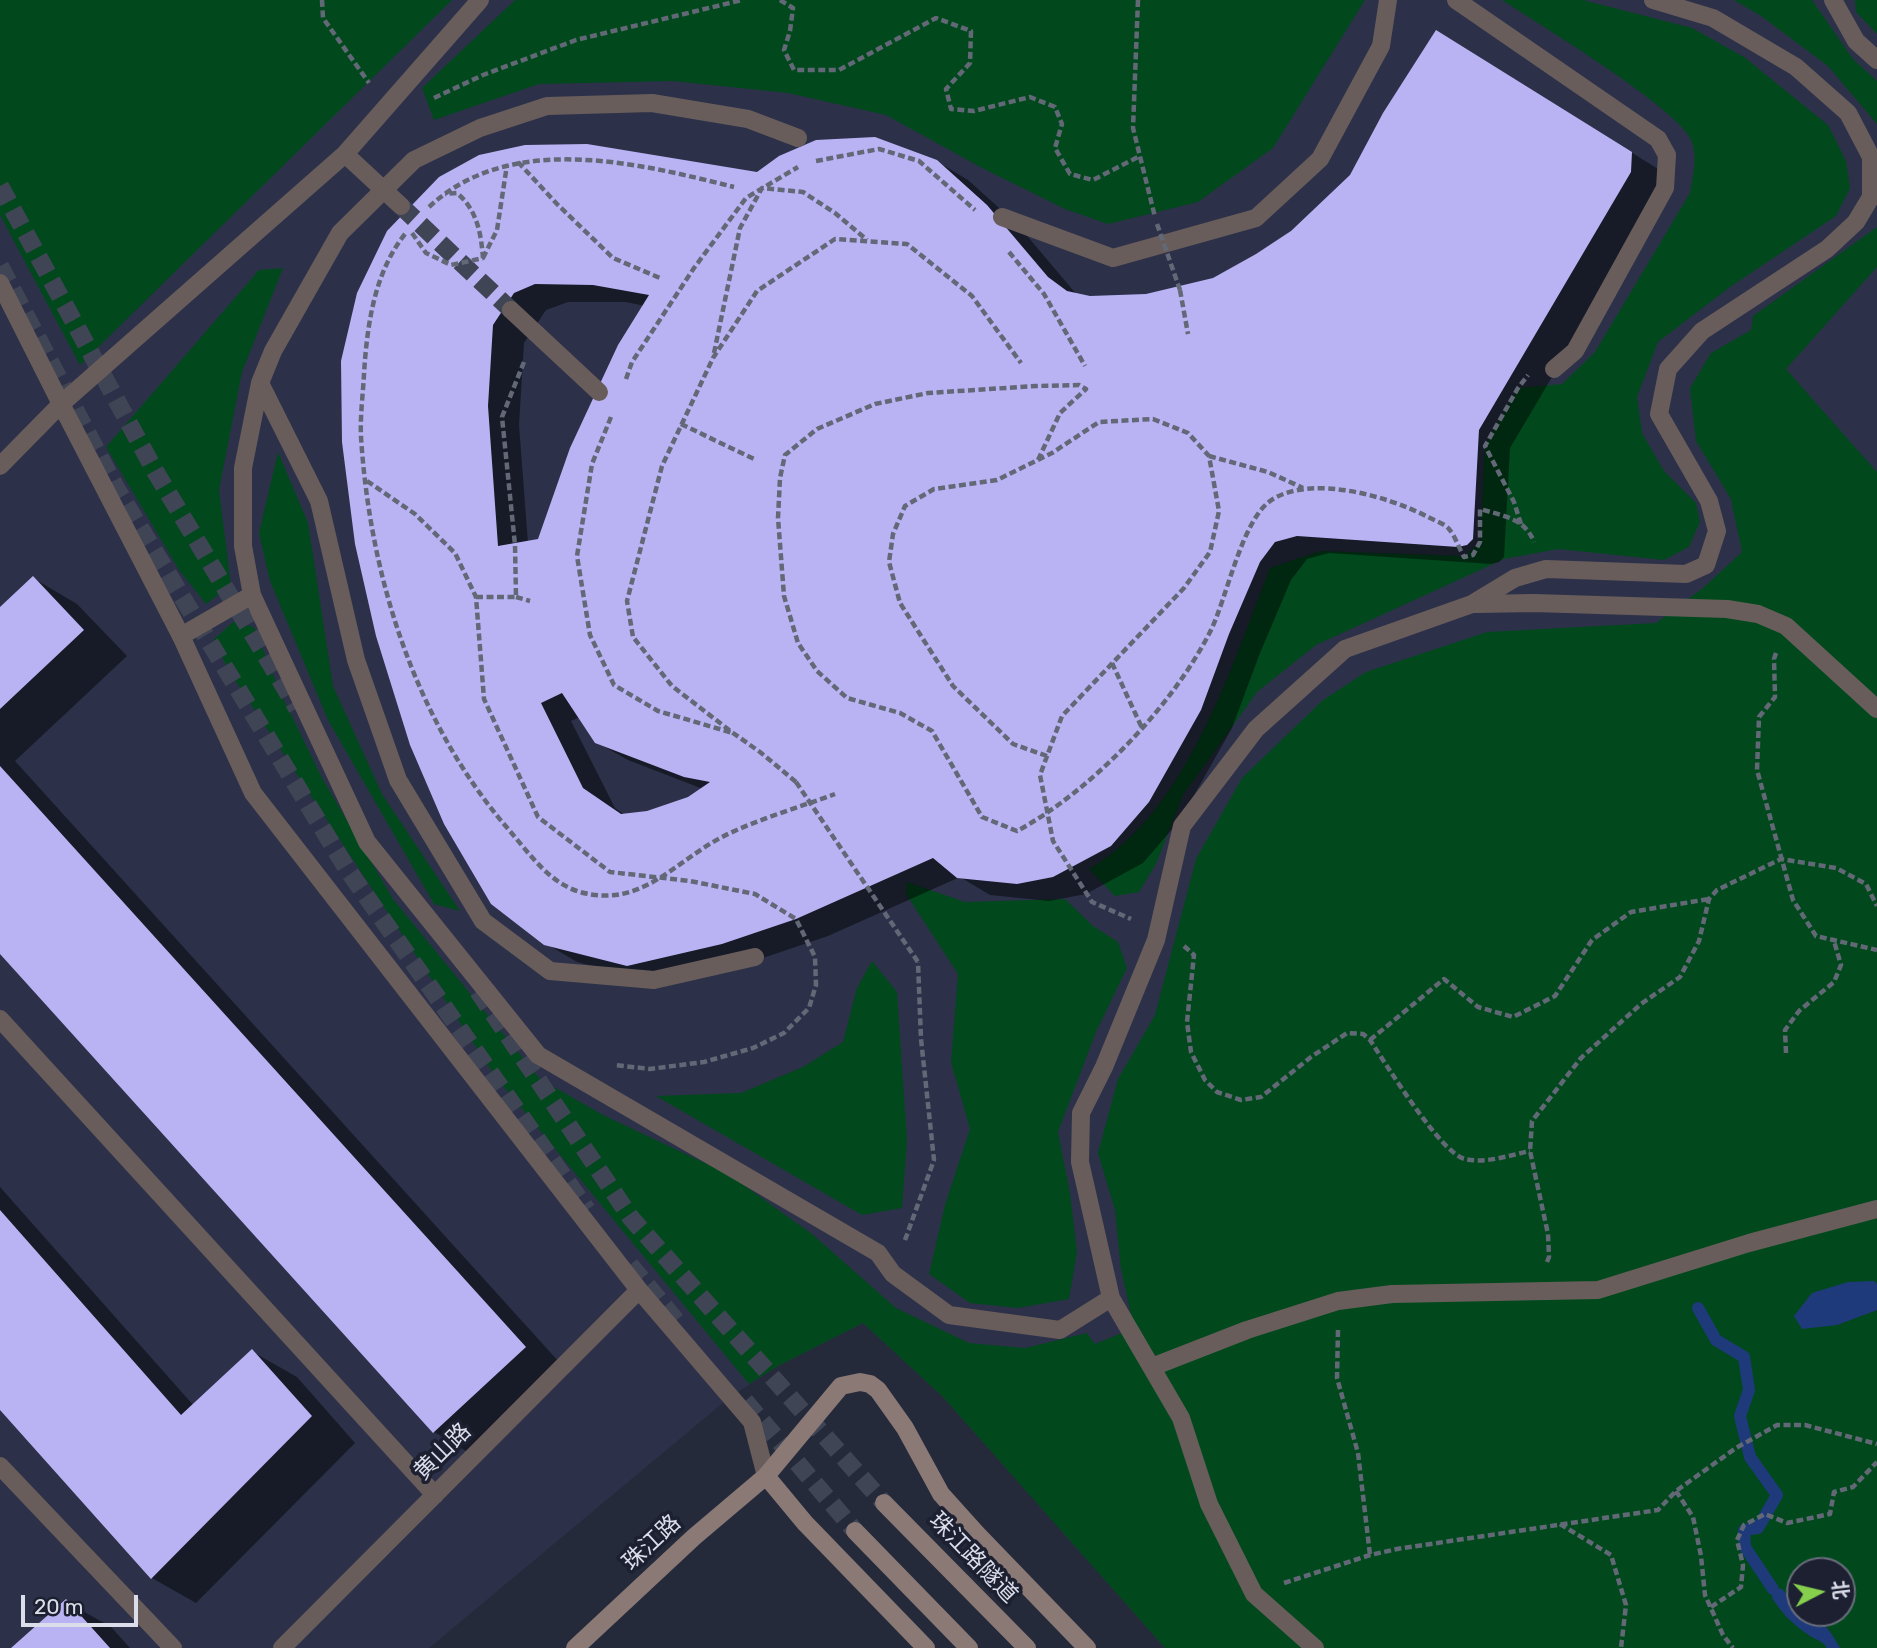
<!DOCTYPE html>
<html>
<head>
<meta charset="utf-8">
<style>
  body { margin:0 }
  #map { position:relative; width:1877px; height:1648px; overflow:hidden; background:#252a3b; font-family:Rubik,"Noto Sans SC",sans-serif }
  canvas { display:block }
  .north { position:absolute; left:1786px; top:1557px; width:70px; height:70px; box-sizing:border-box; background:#1c2031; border:2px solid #686c7b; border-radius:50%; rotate:83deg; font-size:19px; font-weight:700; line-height:28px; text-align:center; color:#dbdeea }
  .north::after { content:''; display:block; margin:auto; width:24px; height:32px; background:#85cf4c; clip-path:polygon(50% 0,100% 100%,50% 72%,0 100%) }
  .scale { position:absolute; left:21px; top:1595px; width:117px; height:32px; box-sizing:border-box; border:4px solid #dbdeea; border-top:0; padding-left:9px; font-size:21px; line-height:24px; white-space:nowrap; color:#dbdeea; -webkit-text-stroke:5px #1c2031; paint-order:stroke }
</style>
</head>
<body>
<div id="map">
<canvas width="1877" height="1648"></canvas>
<div class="north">北</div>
<div class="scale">20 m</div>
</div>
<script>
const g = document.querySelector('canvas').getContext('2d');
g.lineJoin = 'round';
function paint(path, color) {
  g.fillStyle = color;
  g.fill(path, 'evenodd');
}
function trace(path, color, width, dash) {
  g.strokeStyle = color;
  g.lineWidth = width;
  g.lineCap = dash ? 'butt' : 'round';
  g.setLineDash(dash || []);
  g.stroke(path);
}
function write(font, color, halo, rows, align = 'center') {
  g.font = font + ' Rubik,"Noto Sans SC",sans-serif';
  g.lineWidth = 7;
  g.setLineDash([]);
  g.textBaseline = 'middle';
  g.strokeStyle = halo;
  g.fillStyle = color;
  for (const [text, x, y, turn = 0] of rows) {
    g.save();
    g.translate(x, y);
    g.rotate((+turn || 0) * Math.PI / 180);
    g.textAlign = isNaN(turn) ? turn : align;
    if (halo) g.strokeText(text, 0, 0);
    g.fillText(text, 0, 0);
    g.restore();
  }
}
paint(new Path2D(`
  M0 0H1877V1648H1165L943 1397 863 1323 778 1366 730 1397 429 1648H0ZM1800 1571H1842V1613H1800Z`), '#2c3149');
paint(new Path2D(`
  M0 0H452L80 365 0 215Z
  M515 0H1365L1273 148 1198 202 1108 224 1065 209 984 169 886 115 788 93 673 81 539 84 434 120 422 88Z
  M1502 0H1583L1692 28 1744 57 1828 125 1846 161 1850 188 1836 216 1730 287 1658 342 1637 397 1642 433 1664 471 1696 503 1700 522 1689 547 1664 560 1558 549 1504 559 1316 645 1257 692 1183 795 1156 864 1139 892 1115 896 1089 869C1186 813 1231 668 1270 568L1320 551 1465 556 1480 542 1485 446 1518 388 1562 384 1595 352 1690 193C1693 175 1698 157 1691 140 1679 109 1537 23 1502 0Z
  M1734 0H1812L1853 59 1877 81V124L1828 66 1761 16Z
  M1855 0H1877V34L1856 12Z
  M1877 227V267L1786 369 1877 472V1284L1874 1281 1837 1325 1877 1310V1648H1840L1827 1627 1805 1613H1842V1571H1800V1609L1792 1601 1808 1635 1825 1643 1827 1648H1165L943 1397 863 1323 778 1366 749 1384 495 1076 231 674 213 640 233 622 254 627 280 692 322 778 393 899 540 1079 603 1115 728 1174 812 1234 896 1308 969 1343 1025 1348 1087 1333 1095 1344 1134 1328 1121 1269 1115 1210 1098 1153 1118 1079 1155 1015 1196 859 1242 778 1323 700 1366 672 1487 632 1656 623 1703 588 1742 552 1731 499 1696 441 1690 388 1711 353 1751 330 1753 316Z
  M283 268 242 372 219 490 231 585 206 604 179 570 106 447 259 270Z
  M278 452 308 523 333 686 382 794 460 911 434 904 328 720 270 581 259 533Z
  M907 882 965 902 1065 899 1093 926 1118 942 1127 968 1096 1032 1058 1132 1070 1193 1077 1252 1069 1299 1018 1308 970 1303 929 1274 945 1205 970 1129 951 1062 958 974 906 894Z
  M872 961 897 992 907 1141 902 1208 862 1215 656 1096 741 1093 803 1067 843 1042 857 988Z`), '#01491d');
paint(new Path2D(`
  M1874 1281 1877 1284V1310L1837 1325 1802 1329 1794 1316 1812 1293 1848 1282Z
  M1773 1589H1782L1800 1609V1613C1819 1615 1832 1632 1840 1648H1827C1823 1641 1816 1640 1809 1635 1793 1625 1782 1613 1772 1598Z`), '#1e3a7a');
paint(new Path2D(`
  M1467 51 1663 172 1662 191 1510 448 1504 557 1499 562 1491 564 1329 553 1307 559 1291 580 1260 653 1232 728 1180 820 1143 863 1086 894 1049 901 990 895 960 877 828 936 754 961 660 983 577 962 545 943 343 362 757 174 936 161 968 180 1018 225 1077 295 1090 298 1146 296 1213 279 1292 233 1351 176ZM568 302H626L645 306 539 541 528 543 519 425 524 343 546 310ZM580 717 596 742 628 760 703 789 688 799 648 813 625 815 615 808 571 721Z
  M33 578 77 604 127 656 15 761 569 1373 478 1458 434 1432 0 952V609Z
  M0 1187 194 1406 253 1352 297 1377 355 1443 196 1603 152 1578 0 1407Z
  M67 1602 111 1627 130 1648H14Z`), '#0007');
trace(new Path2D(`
  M1698 1308 1716 1340 1744 1357 1749 1390 1740 1416 1750 1457 1777 1495 1758 1528 1744 1530 1745 1547 1773 1589`), '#1e3a7a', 12);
paint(new Path2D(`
  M1436 30 1632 152 1631 172 1479 430 1473 539 1467 545 1458 547 1297 536 1275 542 1260 562 1229 634 1201 710 1149 802 1111 846 1053 877 1017 884 957 878 933 858 796 919 722 944 627 966 544 945 491 904 444 824 410 745 376 636 355 544 342 442 341 361 357 293 387 231 439 177 479 155 525 145 587 144 757 172 779 156 816 140 875 137 937 160 987 205 1048 277 1067 291 1090 296 1146 294 1213 278 1256 254 1291 231 1350 175 1383 113ZM535 284 593 285 649 295 618 345 570 448 538 539 498 546 488 406 493 325 514 293ZM562 693 595 743 684 777 710 782 688 797 647 811 621 814 583 788 541 703Z
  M33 576 84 630 0 709V607Z
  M0 766 526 1347 433 1433 0 954Z
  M0 1210 181 1415 252 1349 312 1416 151 1579 0 1410Z
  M66 1599 110 1648H11Z`), '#b9b3f4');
trace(new Path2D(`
  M401 206 511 310`), '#404555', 18, [18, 9]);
trace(new Path2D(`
  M0 186 155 471 297 708
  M0 266 116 488 347 869 587 1210
  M478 991 631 1218 884 1503
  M630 1265 679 1324
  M745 1401 855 1531`), '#404555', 18, [18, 9]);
trace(new Path2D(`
  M322 0 323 18 369 83
  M780 0 793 8 790 31 784 50 794 70H839L936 18 971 31 970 63 946 89 951 109 974 111 1030 97 1055 107 1062 124 1055 148 1070 174 1093 180 1140 156
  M1138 0 1133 128 1155 217
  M434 98 483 75 576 40 742 0
  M816 161 879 149 919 161 975 210
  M518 162 557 204 613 258 660 278
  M429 207C510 131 638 163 734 187
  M412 233 426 253 451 265 483 258C481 233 477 210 457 193L445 194
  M405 234C374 273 367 326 364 374 363 394 360 416 361 437 370 578 416 723 509 830 529 853 549 883 580 892 641 909 674 862 722 837 755 820 800 807 835 794
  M1009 252 1044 294 1085 366
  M483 258 497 230 507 165
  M1180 290 1188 334
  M714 353 740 228 762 188 803 192 835 213 867 240
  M626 379 632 362 694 268 746 198 798 167
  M611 417 592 464 577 556 590 635 614 685 658 711 733 733
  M681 424 756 460
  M1209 456 1268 472 1303 488
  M1038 460 1060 413 1086 389 1079 385 1036 386 928 393 875 404 817 429 785 455 780 478 778 518 784 596 798 643 817 671 847 698 900 713 932 731 982 817 1017 831C1091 791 1172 707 1210 632 1227 599 1242 517 1273 499 1313 475 1387 496 1426 516 1433 520 1444 523 1449 529 1455 536 1459 548 1464 557L1473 555 1480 542V509C1503 516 1525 518 1534 542
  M367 481 415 514 455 553 476 597 484 699 538 817 610 872 690 881 755 894 796 919 815 957 816 985 809 1008 784 1033 753 1048 704 1062 650 1069 615 1065
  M1521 524 1514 502 1485 446 1518 388 1528 375
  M476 597H516L515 545 502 417 524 362
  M516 597 530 601
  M1776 653 1774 659 1775 697 1759 717 1757 770 1793 900 1816 936 1877 950
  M1112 663 1142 728
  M1047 756 1013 744 953 686 900 603 889 562 893 534 905 506 934 489 997 480 1052 453 1099 422 1153 419 1188 433 1209 456 1219 511 1210 552 1184 588 1062 716 1040 775 1053 841 1092 902 1131 919
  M796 782 760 752 733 733 672 686 633 637 627 601 662 466 713 358 757 291 835 239 907 244 972 296 1021 363
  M1184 946 1194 955 1187 1022 1191 1052 1205 1080 1217 1092 1241 1100 1261 1097 1311 1057 1347 1033 1363 1034 1370 1040C1386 1064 1441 1154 1465 1159 1486 1164 1510 1155 1530 1151
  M1370 1040 1444 979 1478 1007 1513 1017 1555 996 1592 940 1631 912 1709 899
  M1786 1053 1785 1030 1799 1011 1834 982 1841 965 1834 941
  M905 1240 934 1160 921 1039 918 962
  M1547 1262 1549 1257 1548 1234 1530 1151 1532 1121 1581 1058 1641 1004 1680 977 1699 941 1709 899 1717 890 1781 859 1836 868 1866 884 1877 906
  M1338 1330 1337 1378 1358 1453 1370 1555
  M1676 1491 1693 1517 1701 1556 1705 1595 1723 1635 1733 1648
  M1560 1524 1611 1555 1626 1605 1621 1648
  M1284 1583 1370 1555 1397 1549 1658 1510 1676 1491 1736 1448 1777 1425H1805L1877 1444
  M1711 1607 1741 1587 1743 1565 1737 1540 1744 1525 1765 1514 1787 1523 1830 1514 1834 1492 1853 1487 1877 1462`), '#636877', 4.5, [7, 3.5]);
trace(new Path2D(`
  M1456 0 1658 139 1667 155 1665 188 1575 351 1554 369
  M798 138 748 119 652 103 547 106 480 128 414 160 340 233 273 351 260 383 243 468V546L252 595 367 842 538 1055 878 1253 893 1274 949 1315 1060 1330 1111 1298 1080 1162 1081 1113 1104 1067 1156 940 1182 826 1256 729 1345 649 1472 604 1515 578 1546 569 1686 574 1706 565 1717 531 1709 501 1659 414 1668 369 1702 331 1827 249 1856 222 1871 197V157L1848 113 1796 67 1713 18 1653 0
  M1002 217 1113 258 1256 218 1320 159 1381 46 1388 0
  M260 383 319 501 356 660 398 780 483 921 550 971 654 980 755 957
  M1476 604 1534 603 1727 609 1758 614 1786 626 1877 709
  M181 636 252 595
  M1111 1298 1181 1418 1209 1504 1254 1594 1315 1648
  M1152 1367 1247 1330 1338 1301 1392 1294 1598 1290 1749 1243 1877 1209`), '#685d5b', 18);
trace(new Path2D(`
  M480 0 345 154 61 404 181 636 253 793 639 1290 752 1422 766 1476
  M1833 0 1856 41 1877 60
  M345 154 401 206
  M0 283 61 404 0 466
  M511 310 599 392
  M0 1019 435 1495
  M0 1466 173 1648
  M282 1648 639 1290`), '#685d5b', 18);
trace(new Path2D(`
  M766 1476 805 1523 926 1648
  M884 1503 1027 1648
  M855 1531 969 1648
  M575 1648 694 1537 766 1476 841 1386 860 1382 870 1384 878 1390 905 1428 941 1494 977 1534 1087 1648`), '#8a7975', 18);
trace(new Path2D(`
  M1157 224 1180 290
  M796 782 918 962`), '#636877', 4.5, [7, 3.5]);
write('23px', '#dbdeea', '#1c2031', [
  ["黄山路",443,1452,-45],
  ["珠江路",652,1543,-43],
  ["珠江路隧道",973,1558,46]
]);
</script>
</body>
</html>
